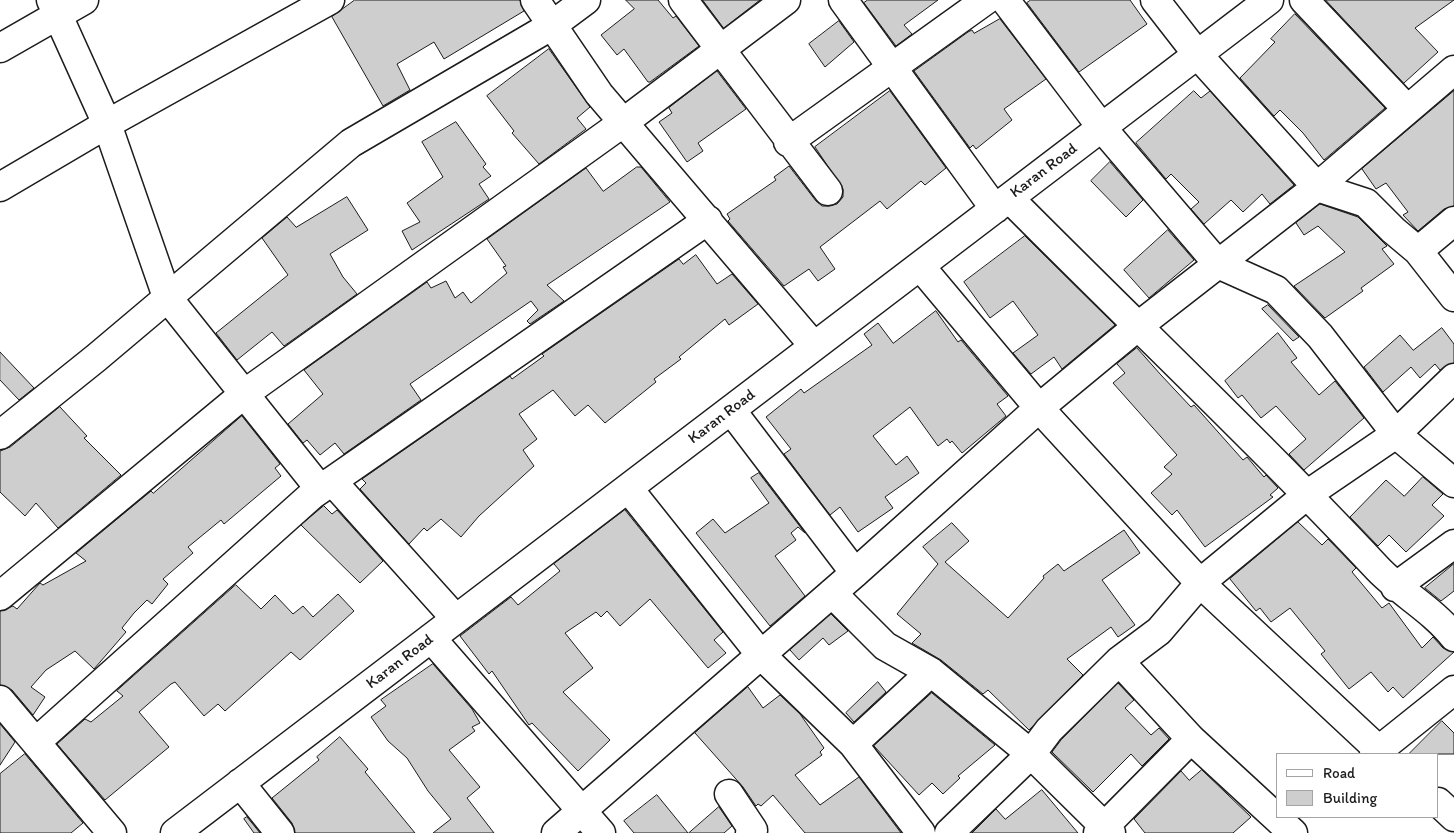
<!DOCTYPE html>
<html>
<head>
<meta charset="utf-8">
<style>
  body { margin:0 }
  #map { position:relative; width:1454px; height:833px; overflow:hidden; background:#fff; font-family:Itim,sans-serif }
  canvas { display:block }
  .legend { position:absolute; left:1276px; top:753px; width:162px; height:65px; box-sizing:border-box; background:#fff; border:1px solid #a4a4a4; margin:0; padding:6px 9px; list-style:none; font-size:15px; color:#1c1c1c }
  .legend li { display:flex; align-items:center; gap:10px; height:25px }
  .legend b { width:25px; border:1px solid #a4a4a4 }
</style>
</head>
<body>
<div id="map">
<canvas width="1454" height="833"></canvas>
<ul class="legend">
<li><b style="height:6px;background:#fff"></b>Road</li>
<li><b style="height:14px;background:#cecece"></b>Building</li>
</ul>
</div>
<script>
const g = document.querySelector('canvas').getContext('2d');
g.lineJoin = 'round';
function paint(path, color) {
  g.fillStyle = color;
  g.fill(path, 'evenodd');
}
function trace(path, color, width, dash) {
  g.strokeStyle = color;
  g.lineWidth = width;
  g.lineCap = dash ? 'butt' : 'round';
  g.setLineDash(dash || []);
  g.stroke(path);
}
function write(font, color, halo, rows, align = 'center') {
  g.font = font + ' Itim,sans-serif';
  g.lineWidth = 5;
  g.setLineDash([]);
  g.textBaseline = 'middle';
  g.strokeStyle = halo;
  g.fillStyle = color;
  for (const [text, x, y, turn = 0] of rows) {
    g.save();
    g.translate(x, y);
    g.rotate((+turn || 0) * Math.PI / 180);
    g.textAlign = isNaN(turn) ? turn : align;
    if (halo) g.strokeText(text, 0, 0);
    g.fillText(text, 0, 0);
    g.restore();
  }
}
const building = new Path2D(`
  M355 0H520L524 11 444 59 434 42 397 64 410 90 383 106 332 17Z
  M626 0H658L673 18 676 16 699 46 650 82H648L624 49 617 55 601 35 634 9Z
  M703 0H760L724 28Z
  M868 0H938L904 25 912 34 896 46 864 3Z
  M1031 0H1130L1147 24 1079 72 1027 3Z
  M1326 0H1454L1415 28 1438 52 1404 83Z
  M1295 14 1385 108 1324 160 1303 133 1280 110 1274 116 1240 78 1275 42 1271 39Z
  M1000 19 1046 79 1004 109 1012 120 976 149 973 145 970 148 914 71 968 32 972 30 974 33Z
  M839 21 854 42 825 67 809 44Z
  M549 49 590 107 577 118 586 129 539 164 512 133 514 131 487 96Z
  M717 71 746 109 698 143 703 151 687 162 659 122 672 113 669 108Z
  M890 91 946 168 925 185 921 181 887 209 880 201 820 247 835 269 818 281 809 269 784 286 728 221 730 219 727 214 776 180 774 177 789 166 816 201 822 206H829L837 204 843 197V189L815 147Z
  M1194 91 1201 98 1210 91 1294 185 1270 204 1262 194 1243 212 1231 200 1204 224 1191 209 1199 202 1171 174 1166 179 1136 143Z
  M1454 91V206L1444 209 1418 231 1403 215 1408 212 1386 183 1376 189 1362 169Z
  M456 122 486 164 483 167 491 176 479 184 489 199 412 250 402 231 420 222 407 203 443 177 422 142Z
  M1110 162 1143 200 1126 217 1091 181Z
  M637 167H641L670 202 547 285 564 301 530 324 527 321 538 310 531 301 410 384 421 400 344 454 335 443 320 455 307 440 303 443 288 424 323 394 304 370 427 282 431 288 446 281 455 298 463 292 471 303 507 273 503 267 506 266 487 239 586 168 603 191Z
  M347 197 368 230 330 254 343 277 357 294 284 346 272 332 237 360 216 333 288 275 262 238 287 217 296 227Z
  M1320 204 1358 217 1387 246 1382 249 1394 264 1361 288 1363 291 1325 318 1294 286 1345 252 1318 226 1304 235 1296 223Z
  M1168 230 1194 260 1149 298 1124 270Z
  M1025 236 1115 325 1062 369 1054 357 1031 374 1013 353 1038 335 1013 301 990 318 964 282Z
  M696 255 717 284 732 274 758 304 729 325 725 319 679 357 681 359 654 379 656 382 605 423 588 405 575 416 553 390 519 414 537 439 523 450 534 466 479 516 461 537 441 519 427 531 424 528 409 544 360 489 366 483 362 479 510 376 512 379 544 356 542 354 679 259 683 264Z
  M1268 305 1299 337 1293 341 1262 309Z
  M936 311 958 342 961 340 1008 396 997 404 1006 416 962 453 952 441 950 443 947 439 938 446 910 407 873 436 896 465 907 456 919 473 885 497 893 508 858 532 840 507 830 515 784 454 791 449 766 417 801 389 804 393 872 345 864 334 878 323 893 343Z
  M1442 328 1454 344V363L1440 370 1435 364 1420 378 1411 367 1383 392 1364 367 1400 335 1413 350Z
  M1278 333 1297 358 1291 362 1319 395 1335 381 1364 418 1304 470 1289 454 1306 439 1276 406 1261 418 1242 395 1238 398 1225 381Z
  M1137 348 1161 375 1191 407 1194 405 1243 460 1247 457 1264 477 1266 475 1278 488 1270 495 1273 497 1205 547 1177 510 1172 515 1151 493 1172 474 1164 467 1177 455 1113 383 1125 373 1117 364Z
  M0 352 34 388 19 400 0 380Z
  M60 407 87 436 84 438 121 475 58 528 36 503 25 516 0 492V451L10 447Z
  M242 416 280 464 275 468 281 476 224 524 221 520 188 547 193 553 163 579 168 584 152 604 147 600 134 613 122 628 126 632 94 669 75 651 46 670 31 687 45 697 33 715 12 690 0 685V611L13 606 17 609 40 583 43 585 86 561 76 553 151 491 153 493Z
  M759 473 805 533 798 527 791 533 796 540 775 556 805 596 770 626 696 533 713 519 725 533 769 503 751 478Z
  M1423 477 1443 494 1432 505 1444 516 1406 552 1389 535 1378 546 1350 517 1386 480 1404 496Z
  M324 506 332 514 337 510 383 561 360 583 301 525Z
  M625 510 723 632 714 640 726 653 708 668 650 599 620 626 607 611 601 617 596 612 565 633 593 668 563 692 610 740 578 771 532 723 529 725 492 671 489 674 460 636 511 597 518 605 560 571 554 564Z
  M1298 522 1322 545 1328 539 1356 568 1352 572 1382 608 1389 603 1422 648 1433 637 1443 648 1454 652 1403 698 1393 687 1388 692 1371 672 1349 689 1321 654 1325 651 1290 608 1271 622 1260 608 1256 611 1230 579Z
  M952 523 969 541 945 562 1008 618 1044 578 1043 576 1058 564 1064 571 1124 530 1140 553 1102 580 1135 625 1118 637 1111 627 1067 659 1083 675 1029 730 988 690 983 694 941 660 912 643 921 634 897 614 938 564 923 547Z
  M1454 564V591L1441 601 1425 588Z
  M236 585 261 609 275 595 293 614 303 606 313 617 338 594 354 611 300 660 291 652 225 711 218 704 204 716 175 682 171 684 139 712 169 747 105 800 57 744 85 719 91 722 123 696 117 691Z
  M831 614 848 631 829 645 823 638 799 660 790 650Z
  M433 664 472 709 480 723 472 727 475 731 449 750 480 787 467 798 494 833H433L451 819 428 791 407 758 388 741 371 717 386 706 381 700Z
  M878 682 886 692 854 722 846 713Z
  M1118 683 1134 700 1125 708 1151 735 1159 728 1169 739 1142 766 1131 754 1093 792 1052 752 1061 740Z
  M748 687 763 708 780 695 800 714 824 748 820 752 822 755 795 775 820 805 859 777 901 833H805L773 795 761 806 758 804 756 806 743 787 695 733Z
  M932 693 995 745 958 776 960 778 943 794 932 783 919 795 874 746Z
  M1442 721 1454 733V754H1409Z
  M0 724 15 742 0 765Z
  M340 737 368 769 365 772 415 833H295L292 823 272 798 319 760 317 757Z
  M25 754 83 823 71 833H0V774Z
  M1202 770 1251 817 1233 833H1145L1134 819 1181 771 1189 780Z
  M1042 790 1078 833H972L996 809 1005 819Z
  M657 795 688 833H634L624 821Z
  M719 807 732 826 724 833H689Z
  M247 817 260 833H254L244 819Z`);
paint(building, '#cecece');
trace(building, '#1c1c1c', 1);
const minor = new Path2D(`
  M51 0 107 124 167 297 320 489
  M535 0 599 94 814 346
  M683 0 828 191
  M843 0 995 209
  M1005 0 1102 128 1218 264 1276 290 1320 336 1396 434 1454 483
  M1155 0 1197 54 1317 187 1366 203 1393 230 1418 251 1454 297
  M1304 0 1407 109
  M0 48 84 0
  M788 142 986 0
  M0 187 107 124 330 0
  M1009 198C1132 322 1259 442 1378 569 1402 594 1433 610 1454 637
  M1418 251 1454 221
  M920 266 1039 408 1200 583 1383 754
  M731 410 855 573
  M0 435 96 358 351 143 551 26 586 0
  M332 481 456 619
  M628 488 761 655 853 744 921 833
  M1395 587 1454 544
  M832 593 885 646 931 672 1031 754 1049 730 1119 661 1159 631 1200 583 1308 494 1396 434 1454 378
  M0 596 244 394 624 122 786 0
  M431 638 601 833
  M1119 661 1191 739 1293 833
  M0 700 112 833
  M36 742 312 495 708 220
  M853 744 931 672
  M1374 754 1454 690
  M240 783 280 833
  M729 794 753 830 750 833
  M1438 802 1454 817
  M175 833 1269 0
  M556 833 855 573 1039 408 1137 327 1317 187 1454 70
  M949 833 1031 754 1111 833
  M1098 833 1191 739`);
trace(minor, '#1c1c1c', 31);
trace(minor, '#fff', 28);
write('16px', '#1c1c1c', '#fff', [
  ["Karan Road",1044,171,-37],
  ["Karan Road",722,417,-37],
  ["Karan Road",400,662,-37]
]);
</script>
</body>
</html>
